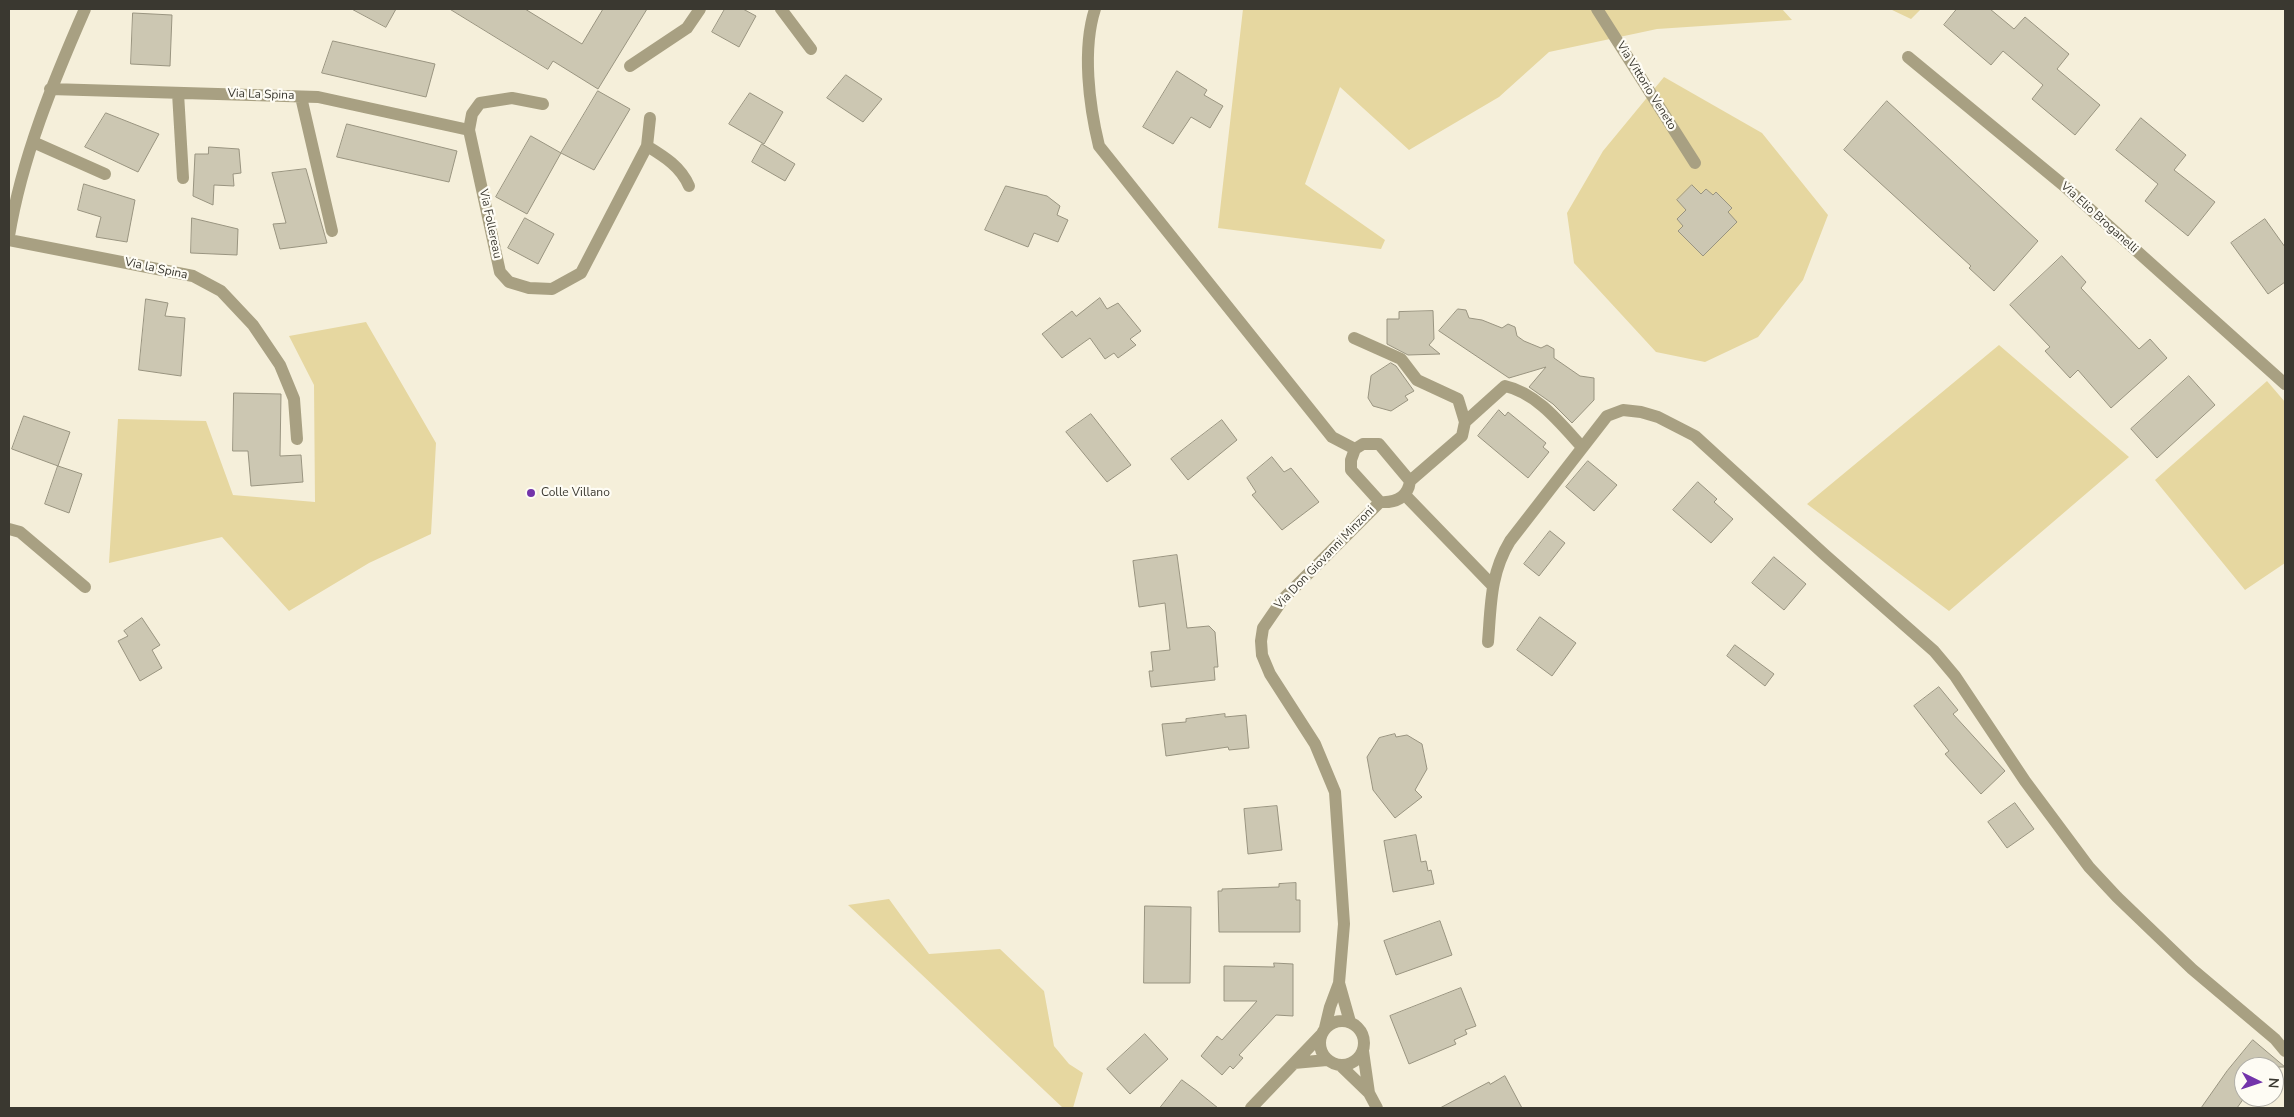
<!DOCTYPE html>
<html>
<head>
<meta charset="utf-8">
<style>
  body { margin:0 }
  #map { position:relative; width:2294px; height:1117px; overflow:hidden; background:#f5efda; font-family:"Nunito Sans",sans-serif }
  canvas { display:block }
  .frame { position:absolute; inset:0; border:10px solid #3a3830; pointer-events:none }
  .north { position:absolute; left:2234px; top:1057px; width:50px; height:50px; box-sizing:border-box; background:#fefcf4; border:1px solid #b0aea6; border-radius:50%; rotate:94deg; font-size:14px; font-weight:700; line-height:20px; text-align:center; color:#3a3830 }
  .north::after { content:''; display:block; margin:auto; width:18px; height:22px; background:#7334aa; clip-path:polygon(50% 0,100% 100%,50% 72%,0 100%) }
</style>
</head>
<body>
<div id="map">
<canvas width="2294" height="1117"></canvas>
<div class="frame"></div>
<div class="north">N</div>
</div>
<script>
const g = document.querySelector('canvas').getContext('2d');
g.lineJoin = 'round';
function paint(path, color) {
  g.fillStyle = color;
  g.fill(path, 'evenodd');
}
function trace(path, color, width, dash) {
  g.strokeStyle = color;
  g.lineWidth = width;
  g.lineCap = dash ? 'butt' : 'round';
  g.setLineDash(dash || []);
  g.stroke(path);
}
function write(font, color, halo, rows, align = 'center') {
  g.font = font + ' "Nunito Sans",sans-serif';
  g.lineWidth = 4.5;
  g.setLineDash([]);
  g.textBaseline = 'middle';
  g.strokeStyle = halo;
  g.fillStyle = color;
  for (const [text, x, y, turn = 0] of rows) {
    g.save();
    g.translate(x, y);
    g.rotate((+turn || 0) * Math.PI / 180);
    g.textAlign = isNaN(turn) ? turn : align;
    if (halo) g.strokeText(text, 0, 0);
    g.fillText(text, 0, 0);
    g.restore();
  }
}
paint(new Path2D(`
  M1243 9H1782L1792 20 1657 29 1549 52 1499 97 1409 150 1340 87 1305 184 1385 240 1381 249 1218 228Z
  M1890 9H1921L1911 19Z
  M1664 77 1762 133 1828 215 1803 280 1758 337 1705 362 1656 352 1574 263 1567 213 1603 151Z
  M366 322 436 443 431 534 369 563 289 611 222 537 109 563 118 419 206 421 233 495 315 502 314 385 289 336Z
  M1999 345 2129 457 1949 611 1807 504Z
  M2267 381 2285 402V563L2245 590 2155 480Z
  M889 899 929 954 1000 949 1044 991 1054 1046 1069 1064 1083 1073 1073 1108H1063L848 905Z`), '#e6d7a0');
const building = new Path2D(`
  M352 9H396L386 27Z
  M450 9H525L582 44 603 9H647L598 89 553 61 548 69Z
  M725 9H743L756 16 739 47 712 32Z
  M1957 9H1990L2014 29 2025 17 2069 54 2057 69 2100 105 2075 135 2032 99 2043 85 2003 51 1991 65 1944 25Z
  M133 13 172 15 170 66 131 64Z
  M333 41 435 64 426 97 322 73Z
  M1177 71 1207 90 1204 95 1223 106 1210 128 1191 117 1173 144 1143 127Z
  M846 75 882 99 863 122 827 98Z
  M598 91 630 109 594 170 561 153Z
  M750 93 783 112 764 144 729 124Z
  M1887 101 2038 241 1994 291 1969 268 1971 266 1844 150Z
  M106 113 159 134 138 172 85 147Z
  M2141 118 2186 155 2174 170 2215 202 2188 236 2145 201 2158 184 2116 150Z
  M347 124 457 151 449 182 337 157Z
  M531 136 561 153 527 214 496 197Z
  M762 144 795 164 785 181 752 162Z
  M209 147 239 149 241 173 233 174 234 186 214 185 213 205 193 196 195 154H208Z
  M306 169 327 243 280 249 273 224 286 223 272 173Z
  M84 184 135 200 127 242 96 237 101 217 78 210Z
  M1692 185 1701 194 1706 189 1713 195 1716 192 1732 208 1728 212 1737 222 1703 256 1678 231 1683 226 1677 219 1686 210 1677 200Z
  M1006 186 1047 196 1060 206 1057 215 1068 220 1058 242 1034 233 1028 247 985 230Z
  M192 218 238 229 237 255 191 253Z
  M525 218 554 234 538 264 508 248Z
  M2265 219 2285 247V282L2268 294 2231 243Z
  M2062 256 2086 282 2081 288 2139 349 2150 339 2167 358 2111 408 2078 370 2070 378 2045 351 2050 347 2010 305Z
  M1100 298 1107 309 1118 303 1141 331 1130 339 1136 345 1118 358 1114 353 1105 359 1090 338 1062 358 1042 334 1072 311 1076 316Z
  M146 299 168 303 165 316 185 318 181 376 139 370Z
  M1458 309 1466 310 1469 318 1482 320 1502 328 1508 324 1515 327 1517 336 1524 341 1541 348 1547 345 1554 349V358L1580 376 1594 378V400L1572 423 1553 404 1529 387 1546 367 1509 378 1439 331Z
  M1433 311 1434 339 1429 345 1440 354 1408 355 1387 344V319H1399V312Z
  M1391 363 1396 366 1414 391 1405 396 1408 400 1391 411 1373 406 1368 398 1371 376Z
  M2189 376 2215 405 2157 458 2131 429Z
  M234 393 281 394 280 456 301 455 303 482 251 486 248 451H233Z
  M1499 410 1505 416 1508 412 1546 443 1543 447 1549 452 1528 478 1478 436Z
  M1091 414 1131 465 1107 482 1066 432Z
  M24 416 70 432 58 466 12 449Z
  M1222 420 1237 440 1188 480 1171 459Z
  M1272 457 1284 472 1291 468 1319 502 1282 530 1252 495 1256 492 1247 478Z
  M1588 461 1617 485 1594 511 1566 487Z
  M58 466 82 474 69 513 45 504Z
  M1698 482 1717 499 1714 502 1733 519 1711 543 1673 510Z
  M1550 531 1565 543 1539 576 1524 564Z
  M1177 555 1187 628 1209 626 1215 632 1218 667H1214L1215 680 1151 687 1149 671H1153L1151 652 1170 650 1165 603 1139 607 1133 561Z
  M1774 557 1806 584 1784 610 1752 583Z
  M1540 617 1576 643 1552 676 1517 650Z
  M142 618 160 645 152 650 162 668 140 681 118 641 128 636 124 631Z
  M1735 645 1774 674 1765 686 1727 656Z
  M1939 687 1958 710 1953 714 2005 771 1981 794 1945 754 1949 751 1914 706Z
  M1225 714V717L1246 715 1249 748 1229 750 1228 747 1166 756 1162 724 1186 722V719Z
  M1395 734 1396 737 1407 735 1422 744 1427 769 1415 790 1422 797 1395 818 1373 790 1367 757 1379 738Z
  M2015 803 2034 829 2007 848 1988 822Z
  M1277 806 1282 850 1248 854 1244 809Z
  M1416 835 1421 862 1426 861 1428 871 1431 870 1434 884 1393 892 1384 841Z
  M1296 883V900H1300V932H1219L1218 891H1222V889L1279 887V884Z
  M1145 906 1191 907 1190 983H1144Z
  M1440 921 1452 955 1396 975 1384 941Z
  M1274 963 1293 964V1016L1276 1015 1239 1055 1243 1058 1233 1069 1230 1066 1222 1075 1201 1056 1217 1036 1222 1040 1257 1001H1224V966L1274 967Z
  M1461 988 1476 1026 1465 1030 1467 1034 1454 1040 1456 1044 1409 1064 1390 1016Z
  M1145 1034 1168 1059 1130 1094 1107 1069Z
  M2253 1040 2285 1067H2244V1098L2237 1108H2201L2227 1071Z
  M1505 1076 1522 1108H1440L1489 1082 1490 1084Z
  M1182 1080 1197 1091 1218 1108H1160Z`);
paint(building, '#ccc7b2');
trace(building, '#999480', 1);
trace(new Path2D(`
  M781 9 811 49
  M1095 9C1082 49 1089 105 1099 146L1332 437 1355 449
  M1597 9 1695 163
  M1908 57 2062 184 2285 384
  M630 66 687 28 700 9
  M50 89 318 97 469 130
  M178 93 183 178
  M301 97 332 231
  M543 104 512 98 480 103 472 114 469 130 500 272 509 282 529 288 552 289 581 273 647 146 650 118
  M33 142 105 174
  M647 146C665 157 681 167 689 186
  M9 236C22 157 53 82 85 9
  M9 240 193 276 221 291 253 325 280 365 294 399 297 439
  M1354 338 1401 359 1417 380 1458 399 1465 422 1462 436 1410 481
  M1465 422 1505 386C1537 393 1561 424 1582 447
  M1355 449 1363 444H1379L1410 481C1408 498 1395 503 1380 502
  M1355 449 1351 460V470L1380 502
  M1405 495 1493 586
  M9 529 20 532 85 587
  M1488 642C1491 605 1490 574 1510 541L1607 416 1623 410 1641 412 1658 417 1695 436 1825 555 1934 651 1955 676 2025 781 2089 867 2117 897 2192 969 2275 1039 2285 1051
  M1339 983 1350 1022
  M1320 1043a22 22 0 1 1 44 0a22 22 0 1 1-44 0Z
  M1325 1028 1330 1007 1339 983 1344 924 1335 792 1315 744 1270 674 1262 655 1261 641 1263 628 1283 599 1380 502
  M1363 1051 1369 1093 1377 1108
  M1294 1063 1327 1060
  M1341 1066 1369 1093
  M1251 1108 1321 1035`), '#a8a082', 12);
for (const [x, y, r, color] of [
  [531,493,5,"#7334aa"]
]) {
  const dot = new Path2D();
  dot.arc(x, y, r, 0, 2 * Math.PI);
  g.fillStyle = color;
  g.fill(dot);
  trace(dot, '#fefcf4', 2);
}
write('12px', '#3a3830', '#fefcf4', [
  ["Via Vittorio Veneto",1646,86,58],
  ["Via La Spina",261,95,2],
  ["Via Elio Broganelli",2099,218,42],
  ["Via Follereau",490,224,78],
  ["Via la Spina",156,269,12],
  ["Via Don Giovanni Minzoni",1325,558,-46]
]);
write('12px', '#3a3830', '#fefcf4', [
  ["Colle Villano",541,493]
], 'left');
</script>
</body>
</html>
